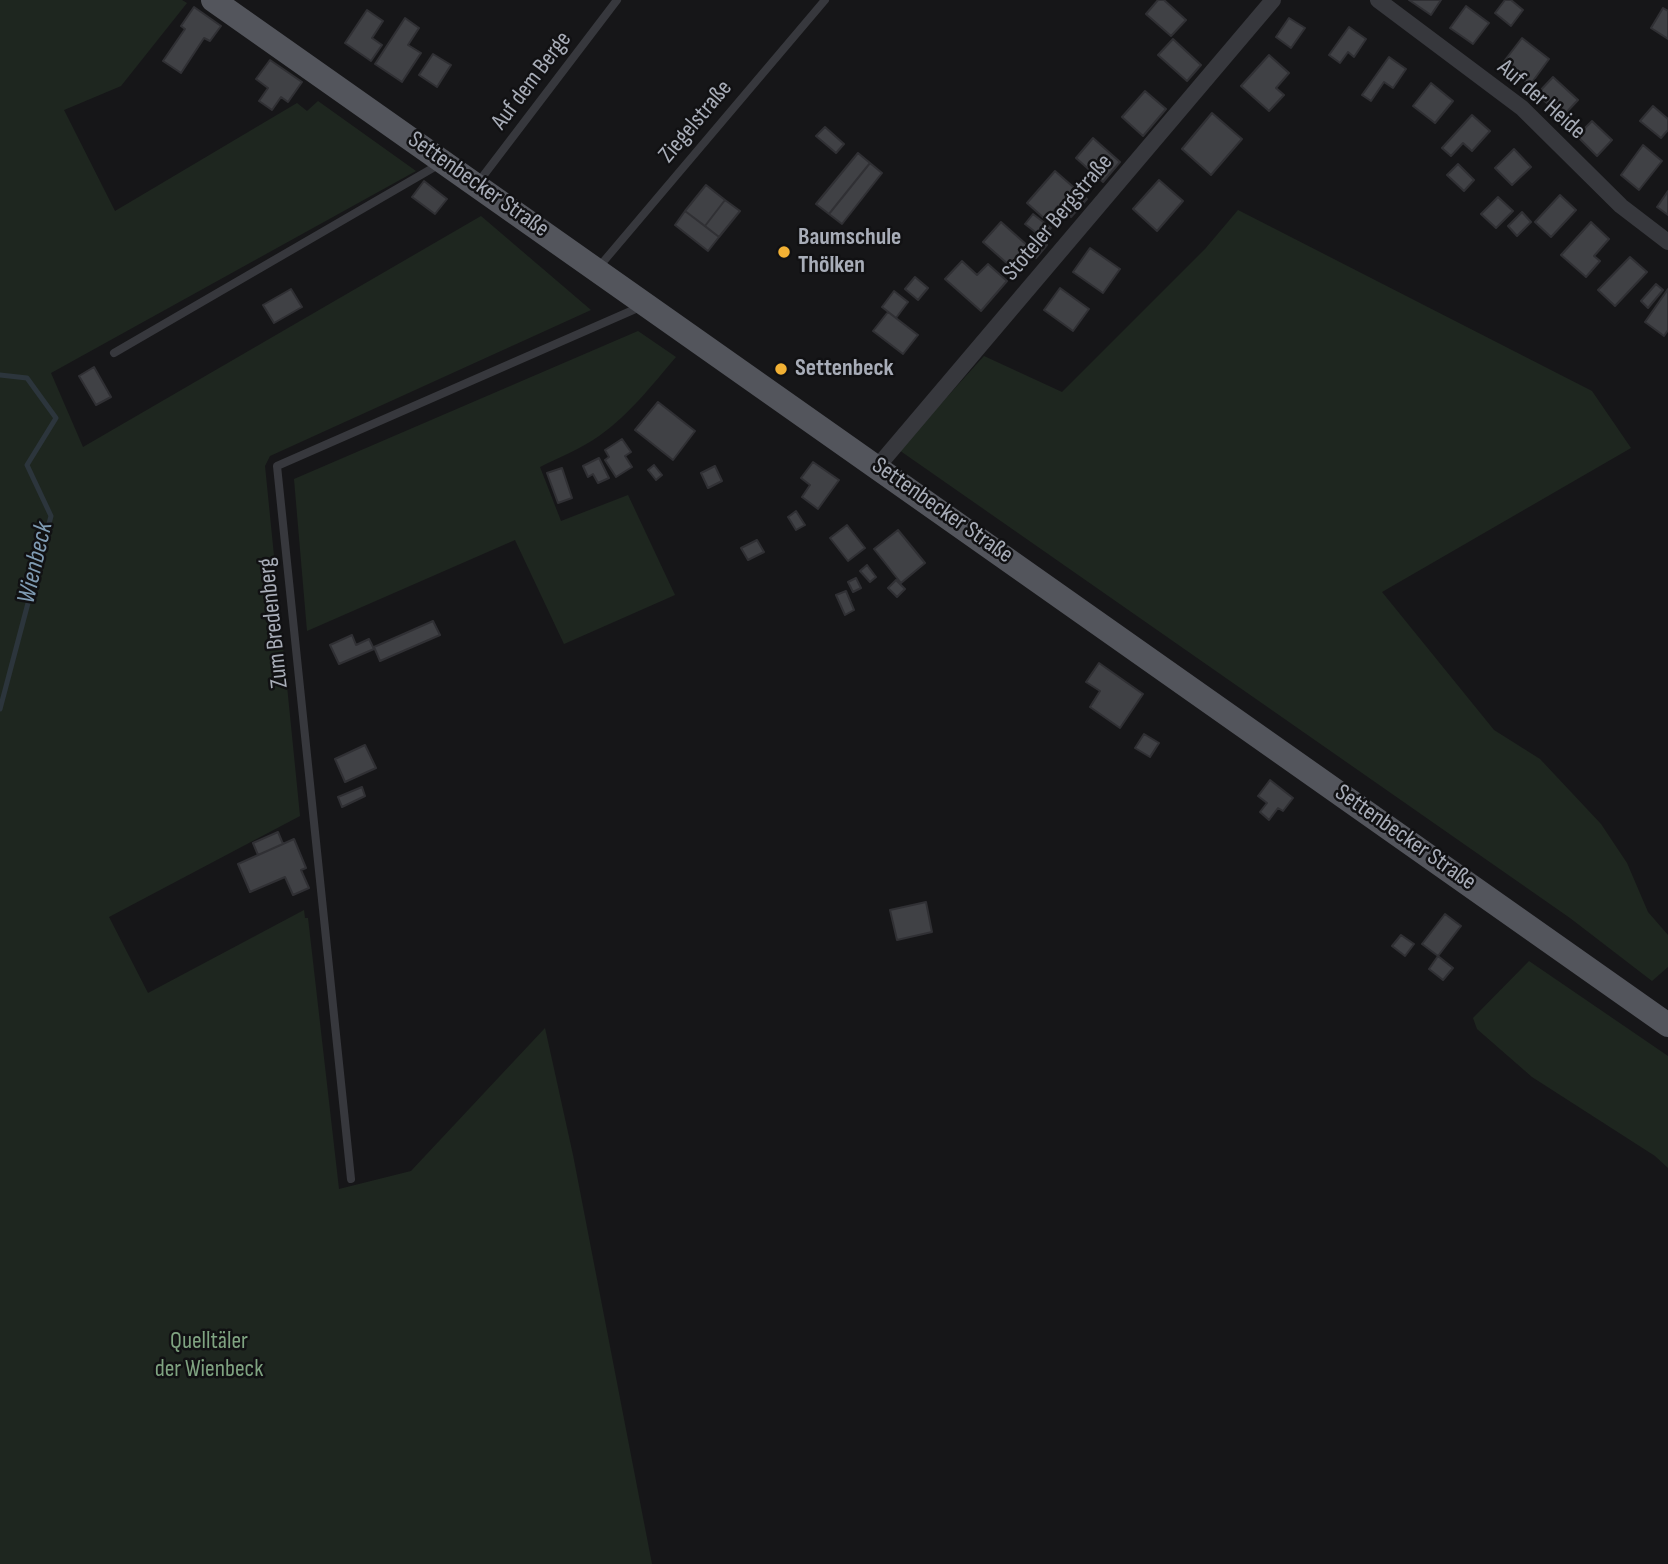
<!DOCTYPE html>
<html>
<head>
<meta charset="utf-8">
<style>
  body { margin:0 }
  canvas { display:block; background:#161618 }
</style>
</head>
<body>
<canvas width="1668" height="1564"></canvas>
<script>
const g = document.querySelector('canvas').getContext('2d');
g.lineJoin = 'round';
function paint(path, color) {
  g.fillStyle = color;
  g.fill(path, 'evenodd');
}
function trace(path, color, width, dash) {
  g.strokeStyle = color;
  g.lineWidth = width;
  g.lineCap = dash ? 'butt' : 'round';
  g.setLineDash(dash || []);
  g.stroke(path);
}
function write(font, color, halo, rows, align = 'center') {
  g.font = font + ' "Sofia Sans Condensed",sans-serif';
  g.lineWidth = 5;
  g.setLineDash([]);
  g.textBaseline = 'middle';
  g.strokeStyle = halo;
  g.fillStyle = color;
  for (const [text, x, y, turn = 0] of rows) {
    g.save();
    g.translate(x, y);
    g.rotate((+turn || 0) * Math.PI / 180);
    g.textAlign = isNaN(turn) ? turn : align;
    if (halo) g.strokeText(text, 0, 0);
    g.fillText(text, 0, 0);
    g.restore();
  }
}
paint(new Path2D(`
  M0 0H182L187 3 121 86 64 110 115 211 297 103 307 111 318 101 416 171 51 373 83 447 481 216 591 310 270 456 265 466 300 816 109 917 148 993 304 910 305 918H308L339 1189 411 1171 545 1028 573 1155 652 1564H0Z
  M1238 210 1592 391 1631 448 1382 592 1494 730 1540 759 1601 824 1627 863 1648 912 1668 935V967L1652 981 1570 918 899 450 984 356 1062 392 1205 249Z
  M638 331 676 357C653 384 628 416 599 436 580 449 560 457 540 467L561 521 628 495 675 595 564 644 515 540 307 631 294 479Z
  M1529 961 1668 1056V1168L1655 1156 1532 1077 1477 1029 1473 1018Z`), '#1e261f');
trace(new Path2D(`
  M0 375 27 378 56 418 27 465 51 516 0 709`), '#2c353c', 5);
const building = new Path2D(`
  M1158 0H1164L1186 20 1171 36 1146 14Z
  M1409 0H1441L1431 15Z
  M1505 0H1511L1523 10 1511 26 1495 13Z
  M1466 6 1489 23 1473 44 1450 28Z
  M194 7 221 26 210 41 204 38 181 73 163 61 185 29 181 26Z
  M1663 8 1668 11V39L1651 28Z
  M367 10 383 21 372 38 382 45 371 61 345 43Z
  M405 18 419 28 408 45 421 53 402 82 375 64Z
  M1289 18 1305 28 1291 48 1276 37Z
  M1349 27 1366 39 1354 57 1348 52 1340 63 1329 55Z
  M1522 38 1549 59 1530 85 1502 64Z
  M1173 39 1201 65 1187 81 1158 55Z
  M433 54 451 65 437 87 419 75Z
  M1269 55 1289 73 1276 88 1284 95 1269 111 1241 86Z
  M1389 57 1406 69 1393 88 1384 82 1371 101 1362 95Z
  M270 60 302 82 288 102 281 97 272 110 259 101 268 88 256 79Z
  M1553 77 1578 100 1562 117 1537 94Z
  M1431 83 1453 101 1435 123 1413 106Z
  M1145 91 1166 109 1143 136 1122 117Z
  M1653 106 1668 119V130L1661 138 1640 121Z
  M1212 113 1242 139 1211 175 1182 149Z
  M1472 115 1490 131 1472 151 1463 143 1451 156 1442 148Z
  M1592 121 1612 140 1597 156 1577 136Z
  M825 127 844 144 836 153 816 136Z
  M1093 138 1120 162 1103 182 1076 158Z
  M1643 145 1662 161 1639 190 1621 175Z
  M1514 149 1531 167 1512 185 1495 168Z
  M858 153 870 163 829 214 816 204Z
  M870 163 882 173 842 224 829 214Z
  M1458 164 1474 180 1464 191 1447 175Z
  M1055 171 1087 199 1071 217 1058 206 1046 220 1027 203Z
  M1159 180 1183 201 1157 231 1133 209Z
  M424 181 447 199 435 214 412 197Z
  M706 185 725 200 705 226 685 211Z
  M1668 191V215L1657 207Z
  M1560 195 1576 210 1551 237 1535 222Z
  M1498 197 1513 211 1496 228 1481 214Z
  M725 200 740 211 719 237 705 226Z
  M685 211 719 237 708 251 675 225Z
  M1522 212 1531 222 1517 236 1508 226Z
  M1033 214 1051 228 1043 238 1025 224Z
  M1001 222 1028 246 1010 266 983 242Z
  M1591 222 1609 239 1594 256 1600 261 1586 277 1561 255Z
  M1037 236 1047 245 1036 258 1026 249Z
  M1090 248 1120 269 1103 293 1073 272Z
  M1630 257 1647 272 1615 306 1598 290Z
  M962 261 977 275 988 264 1007 281 981 311 945 279Z
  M915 277 928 288 918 300 905 289Z
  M1656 284 1663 290 1648 308 1641 301Z
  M1060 288 1089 309 1073 331 1044 310Z
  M291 289 302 307 274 323 263 305Z
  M1668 289V330L1664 336 1645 322Z
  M894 291 908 302 896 318 882 307Z
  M888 312 918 335 903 354 873 331Z
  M94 367 111 397 96 405 79 376Z
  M658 402 695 431 673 460 635 430Z
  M622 439 631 452 625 456 632 467 616 477 605 460 609 457 605 450Z
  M599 458 609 478 598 483 593 474 588 477 583 466Z
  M813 462 839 480 818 509 802 497 810 485 801 478Z
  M654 465 662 475 656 480 648 470Z
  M715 466 722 481 708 488 701 473Z
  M562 468 572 498 558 503 547 473Z
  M796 511 805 525 796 530 788 517Z
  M847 525 865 548 848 561 830 538Z
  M898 530 925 563 901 583 874 549Z
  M757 540 764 552 748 560 741 548Z
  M867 565 876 577 870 582 860 571Z
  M856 578 861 588 853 592 848 582Z
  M896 580 905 589 897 597 888 588Z
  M846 591 854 610 845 615 836 595Z
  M433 621 440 635 380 661 374 647Z
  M352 635 356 645 369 639 374 649 339 664 330 645Z
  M1099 663 1143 694 1120 728 1090 707 1100 691 1086 682Z
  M1144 734 1159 743 1150 757 1135 748Z
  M365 745 376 768 345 782 335 759Z
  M1270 780 1293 798 1283 811 1278 808 1269 820 1260 812 1267 803 1258 796Z
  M362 787 365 796 342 807 338 797Z
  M278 832 283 844 258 855 253 843Z
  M294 839 306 868 301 870 309 888 293 895 285 877 250 892 238 864Z
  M926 902 932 932 897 940 890 910Z
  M1445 914 1461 926 1438 956 1422 944Z
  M1401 935 1414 944 1405 956 1392 946Z
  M1438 956 1453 968 1443 980 1429 969Z`);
paint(building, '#404145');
trace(building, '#303034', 2);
trace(new Path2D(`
  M477 184 617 0
  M598 268 825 0
  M114 353 438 165
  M351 1179 277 466 640 307`), '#37383d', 8);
trace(new Path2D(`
  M1378 0 1522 108 1621 206 1668 242
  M878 466 1273 0`), '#37383d', 16);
trace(new Path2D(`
  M213 0 1668 1025`), '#53555c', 24);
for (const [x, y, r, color] of [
  [784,252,7,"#f2b134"],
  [781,369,7,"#f2b134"]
]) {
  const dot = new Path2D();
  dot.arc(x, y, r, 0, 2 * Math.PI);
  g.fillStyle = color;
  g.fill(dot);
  trace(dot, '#111113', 2.5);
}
write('24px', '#a8adb8', '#111113', [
  ["Auf dem Berge",532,81,-53],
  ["Auf der Heide",1541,100,41],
  ["Ziegelstraße",696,122,-50],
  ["Settenbecker Straße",478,185,35],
  ["Stoteler Bergstraße",1058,218,-50],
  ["Settenbecker Straße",942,511,35],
  ["Zum Bredenberg",274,623,-96],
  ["Settenbecker Straße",1405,838,35]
]);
write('bold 24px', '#a8adb8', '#111113', [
  ["Baumschule",798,238],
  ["Thölken",798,266],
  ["Settenbeck",795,369]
], 'left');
write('24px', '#7fa381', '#111113', [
  ["Quelltäler",209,1342],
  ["der Wienbeck",209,1370]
]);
write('italic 26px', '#7f9bb3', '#111113', [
  ["Wienbeck",36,563,-77]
]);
</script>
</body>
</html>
